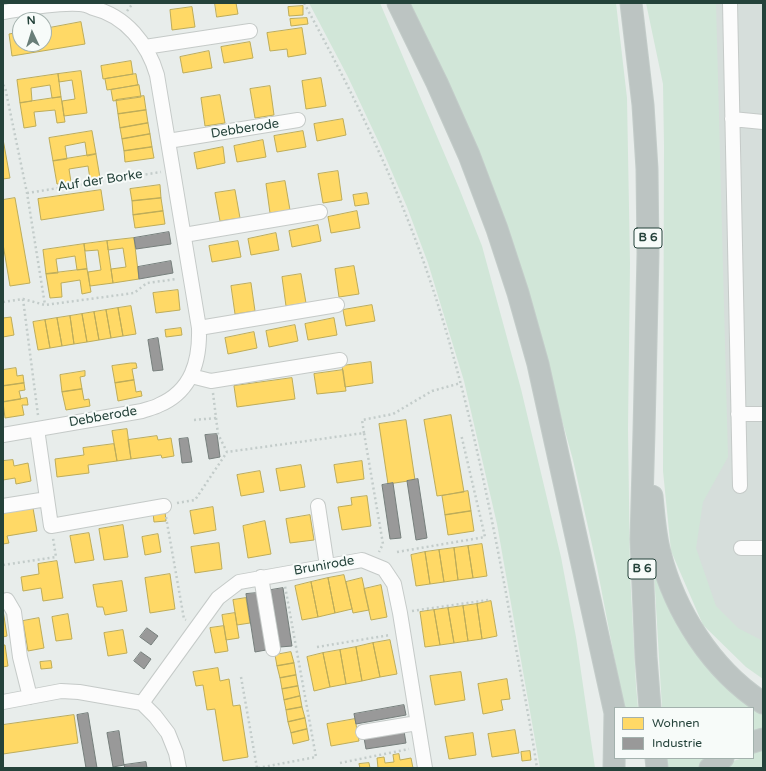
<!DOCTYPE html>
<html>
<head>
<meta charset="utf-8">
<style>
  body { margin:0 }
  #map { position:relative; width:766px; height:771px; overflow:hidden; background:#e8edeb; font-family:"Varela Round",sans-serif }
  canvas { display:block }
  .frame { position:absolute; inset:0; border:4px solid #24423a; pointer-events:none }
  .legend { position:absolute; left:614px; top:707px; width:140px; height:52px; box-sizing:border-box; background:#f7fbf9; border:1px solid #a3b1ad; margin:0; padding:5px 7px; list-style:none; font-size:12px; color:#24423a }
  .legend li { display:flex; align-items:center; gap:8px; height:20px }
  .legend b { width:20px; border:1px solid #a3b1ad }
  .north { position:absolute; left:12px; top:12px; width:40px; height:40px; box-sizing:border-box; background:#f7fbf9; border:1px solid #a3b1ad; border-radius:50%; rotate:356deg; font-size:11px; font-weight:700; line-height:16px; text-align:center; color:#24423a }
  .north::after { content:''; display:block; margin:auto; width:14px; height:18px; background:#697e78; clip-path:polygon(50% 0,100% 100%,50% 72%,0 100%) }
</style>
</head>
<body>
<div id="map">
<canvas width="766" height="771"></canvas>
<div class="frame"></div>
<ul class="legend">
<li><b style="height:11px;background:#ffd966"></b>Wohnen</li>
<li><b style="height:11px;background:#999"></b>Industrie</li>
</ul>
<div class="north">N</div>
</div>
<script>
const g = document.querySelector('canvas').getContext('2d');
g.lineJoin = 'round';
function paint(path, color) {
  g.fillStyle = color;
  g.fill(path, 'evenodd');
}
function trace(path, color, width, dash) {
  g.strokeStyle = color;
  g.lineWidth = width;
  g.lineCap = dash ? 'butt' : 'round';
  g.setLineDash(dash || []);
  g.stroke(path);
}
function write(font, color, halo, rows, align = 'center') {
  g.font = font + ' "Varela Round",sans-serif';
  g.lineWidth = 4;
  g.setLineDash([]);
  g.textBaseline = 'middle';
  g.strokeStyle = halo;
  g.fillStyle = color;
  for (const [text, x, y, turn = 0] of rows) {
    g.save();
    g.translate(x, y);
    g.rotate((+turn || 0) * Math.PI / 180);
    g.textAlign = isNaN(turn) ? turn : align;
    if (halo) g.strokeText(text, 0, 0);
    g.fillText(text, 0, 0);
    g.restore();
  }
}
paint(new Path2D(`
  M679 3H763V649L721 631 683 546Z`), '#d6dedb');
paint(new Path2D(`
  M309 3H380L459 188 482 246 521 389 561 557 576 637 595 768H540L497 524 464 381 428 263 407 207 382 149 348 77Z
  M407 3H616L627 98 630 263 628 429 630 572 636 685 638 708H624L597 567 573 460 530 304Z
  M646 3H716L728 457 703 502 696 548 716 606 738 628 763 641V679L746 667 703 625 671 551 663 471 664 146 663 84Z
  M653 556 719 678 751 708H662Z
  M753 709 763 715V732L753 735Z
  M763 750V768H722C731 760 741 758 753 758V753Z
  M667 758H708L698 768H668Z`), '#d1e6d8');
const homes = new Path2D(`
  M215 3H236L238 14 217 17Z
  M303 6V15L289 16 288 7Z
  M192 7 195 27 172 30 170 10Z
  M307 18 308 24 291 26 290 19Z
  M81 22 85 44 12 56 9 34 20 32V44H44V29Z
  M302 28 306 54 288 57 287 49 270 51 267 33Z
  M250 42 253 58 224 63 221 47Z
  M209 51 212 68 183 73 180 57Z
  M131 61 133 74 103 79 101 66Z
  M81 71 87 113 64 116 62 101 75 99 72 80 59 82 58 74Z
  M58 74 61 97 52 98 50 85 31 88 32 101 20 103 17 80Z
  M136 74 138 85 107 90 105 79Z
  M321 78 326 106 306 109 302 81Z
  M139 85 141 97 113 101 111 90Z
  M270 86 274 115 255 118 250 89Z
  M220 95 225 123 205 126 201 98Z
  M144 96 146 110 118 114 116 100Z
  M61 97 65 122 57 123 55 110 34 112 36 126 24 128 20 103Z
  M146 110 148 123 120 128 118 114Z
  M343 119 346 135 317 141 314 124Z
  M148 123 150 134 122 139 120 128Z
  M92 131 96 154 87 156 85 142 65 146 67 159 53 161 49 138Z
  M303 131 306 147 277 152 274 136Z
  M150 134 152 147 124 151 122 139Z
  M3 139 10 178 3 179Z
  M263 140 266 157 237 162 234 146Z
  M152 147 154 158 125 162 124 151Z
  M223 147 225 163 197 169 194 153Z
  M96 154 100 178 90 179 88 166 69 169 71 182 57 184 53 161Z
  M338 171 342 200 323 203 318 174Z
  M285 181 290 210 270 213 266 184Z
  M160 185 161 198 132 201 130 189Z
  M101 190 104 210 41 220 38 199Z
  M235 190 240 218 220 221 215 193Z
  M367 193 369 204 355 206 353 195Z
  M15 198 30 283 10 286 3 244V200Z
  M161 198 163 211 133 215 132 201Z
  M163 211 165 224 135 228 133 215Z
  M357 211 360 228 331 233 328 217Z
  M318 225 321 241 292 247 289 231Z
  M276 233 279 250 251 255 248 239Z
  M134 238 139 279 113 283 111 269 126 267 123 248 108 250 107 241Z
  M107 241 113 283 90 286 88 272 101 270 98 250 85 251 84 244Z
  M238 241 241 257 212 262 209 246Z
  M84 244 87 269 77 270 75 256 56 259 58 273 46 274 43 250Z
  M354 266 359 294 339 297 335 269Z
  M87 269 91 292 82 294 80 280 61 283 62 297 50 298 46 274Z
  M301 274 306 303 286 306 282 277Z
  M251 283 255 311 235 314 231 286Z
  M178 290 180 310 156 313 153 293Z
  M372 305 375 321 346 326 343 310Z
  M131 306 136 334 123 336 118 308Z
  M118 308 123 336 111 338 106 310Z
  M106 310 111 338 99 340 94 312Z
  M94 312 99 340 87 342 82 314Z
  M82 314 87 342 74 344 70 316Z
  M3 316V318L11 317 14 335 3 337Z
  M70 316 74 344 62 346 57 318Z
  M57 318 62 346 50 348 45 320Z
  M334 318 337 335 308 340 305 324Z
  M45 320 50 348 38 350 33 322Z
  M295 325 298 341 269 347 266 331Z
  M181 328 182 335 166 337 165 330Z
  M254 332 257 348 228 354 225 338Z
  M371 362 373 383 345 387 342 366Z
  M131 363H136L137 368 132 369 134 380 115 383 112 366Z
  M16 368 17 376 23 375 24 383 3 386V370Z
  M343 370 346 391 317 394 314 374Z
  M85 371V376L80 377 82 389 62 392 60 375Z
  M292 378 295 399 237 407 234 386Z
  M134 380 136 392 141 391 142 396 118 401 115 383Z
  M24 383 25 390 19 391 21 399 3 402V386Z
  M82 389 84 400 89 399 90 406 66 410 62 392Z
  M27 398 28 405H22L24 415 5 418 3 402Z
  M451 415 464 492 437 496 424 420Z
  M406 420 415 480 388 484 379 424Z
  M127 429 131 459 117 461 112 431Z
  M157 436 158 440 171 438 174 456 162 458 161 455 131 459 128 440Z
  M114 444 117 461 88 465 89 473 57 477 55 459 84 455 83 448Z
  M13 460 14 466 28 463 31 481 16 484 15 478 3 480V461Z
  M362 461 364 479 337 483 334 465Z
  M301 465 305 487 280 491 276 469Z
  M260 471 264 492 241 496 237 475Z
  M468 491 471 511 445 515 442 496Z
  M367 496 371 526 342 530 338 507 352 505 351 498Z
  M213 507 216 530 194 534 190 511Z
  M33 508 37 531 7 536 9 543 3 544V513Z
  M471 511 474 531 448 535 445 515Z
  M165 512 166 521 154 522 153 513Z
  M310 515 314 540 290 543 286 519Z
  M265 521 271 554 248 558 243 526Z
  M123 525 128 557 104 560 99 529Z
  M89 533 94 560 75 563 70 536Z
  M158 534 161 552 145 555 142 537Z
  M219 543 222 569 195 573 191 547Z
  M482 544 487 576 473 578 468 546Z
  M468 546 473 578 458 580 454 548Z
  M454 548 458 580 444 582 439 550Z
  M439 550 444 582 430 584 425 552Z
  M425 552 430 584 416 586 411 555Z
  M57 561 63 598 43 601 41 588 23 591 21 577 39 574 38 564Z
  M170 574 175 609 150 613 145 578Z
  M344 575 352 609 335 613 328 578Z
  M328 578 335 613 318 617 311 582Z
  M362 578 369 610 353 613 346 582Z
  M122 581 127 611 105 615 103 607H97L93 585Z
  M311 582 318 617 302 620 295 586Z
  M381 585 387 617 371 620 364 589Z
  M246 598 250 623 237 625 233 600Z
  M491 601 497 636 482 639 477 604Z
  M477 604 482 639 468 641 463 606Z
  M463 606 468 641 454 643 448 608Z
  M448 608 454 643 440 645 434 610Z
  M3 610 7 636 3 637Z
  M434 610 440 645 425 647 420 612Z
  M235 613 239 638 226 640 222 615Z
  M68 614 72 639 56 641 52 617Z
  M39 618 44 648 28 651 23 621Z
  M224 626 228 651 215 653 210 628Z
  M123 630 127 653 108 656 104 633Z
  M390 640 397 674 380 677 373 643Z
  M373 643 380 677 362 681 356 647Z
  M3 645H5L8 666 3 667Z
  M356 647 362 681 346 684 340 650Z
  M340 650 346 684 330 687 323 653Z
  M291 652 294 663 277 666 275 655Z
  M323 653 330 687 314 691 307 657Z
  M51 661 52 668 41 669 40 662Z
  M294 663 296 675 280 678 277 666Z
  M218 668 220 681 229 679 233 706 240 705 248 757 223 761 215 709 207 710 203 685 196 686 193 672Z
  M461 672 465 700 435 705 430 676Z
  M296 675 298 686 282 689 280 678Z
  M507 679 510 699 501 700 503 710 483 714 478 684Z
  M298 686 300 696 284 700 282 689Z
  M300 696 302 707 286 710 284 700Z
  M302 707 305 718 288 722 286 710Z
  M74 715 78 743 3 754V725Z
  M305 718 307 729 291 733 288 722Z
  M355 719 359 741 331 746 327 724Z
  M307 729 309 740 293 744 291 733Z
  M515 730 519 753 492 757 488 734Z
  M473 733 476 755 449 759 445 737Z
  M530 751 531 760 522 761 521 752Z
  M399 754 400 760 411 758 413 768H378L377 758 384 757 385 763 394 762 393 755Z
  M369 763 370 768H360L359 764Z`);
paint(homes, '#ffd966');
trace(homes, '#bdac59', 1);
const industry = new Path2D(`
  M169 232 171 244 136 249 134 238Z
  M171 261 173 273 139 279 138 267Z
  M158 338 163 370 153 371 148 340Z
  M217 434 220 457 209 459 205 435Z
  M188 438 192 462 182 463 179 439Z
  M418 479 427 538 416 540 407 481Z
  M393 483 401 538 390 539 382 485Z
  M283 588 292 646 280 647 271 590Z
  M257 593 266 650 255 652 246 594Z
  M147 628 158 636 151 645 140 637Z
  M141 652 151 659 144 669 134 661Z
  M404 705 406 715 356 724 354 714Z
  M88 713 97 768H86L77 715Z
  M119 731 124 765 113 767 107 733Z
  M404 731 406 743 366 749 364 738Z
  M146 762 147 768H125L124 765Z`);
paint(industry, '#999');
trace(industry, '#767f7c', 1);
const minor = new Path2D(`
  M730 3 740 486
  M3 12C28 8 53 3 79 4 84 4 89 6 93 8 126 16 148 44 157 75L199 328C200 361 192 391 159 405 154 408 147 409 142 411L3 435
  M145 47 250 31
  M732 119 763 122
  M168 141 298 120
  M184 235 320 212
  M199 328 337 305
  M191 376 211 381 340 360
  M738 414H763
  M37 429 51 526 164 506
  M3 506 47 499
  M318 506 327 566
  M741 548H763
  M261 577 273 649
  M7 600 14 612 20 657 30 697
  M3 702 61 691 79 692 142 703 155 716 168 733 176 753 179 768
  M142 703 218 598 239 582 362 560 384 569 394 584 400 613 425 768
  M363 732 417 723`);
const highway = new Path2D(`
  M398 3 437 83 469 155 497 229 518 293 538 364 615 713
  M631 3 643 105 647 169 648 254 644 431 641 539 646 657 650 708
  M652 496C654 515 655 535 660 553 675 612 712 670 763 703
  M753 742 763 739
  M656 758 657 768
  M614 768 615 711
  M710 768 723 758`);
trace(minor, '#c5cac8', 16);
trace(highway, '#c3ccc9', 23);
trace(new Path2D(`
  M304 3C350 87 392 173 424 263 462 370 485 482 506 593 516 651 528 709 537 768
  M127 11 133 3
  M3 85 5 87 27 193 45 305
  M27 193 161 172
  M23 299 38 415
  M3 302 23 299 45 305 134 293 147 283 177 279
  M213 393 218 434 227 452 364 433 383 544 379 552
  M194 420 216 418
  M364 433 362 420 393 414 432 391 461 383
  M177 503 195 500 227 452
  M166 517 184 619 186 620
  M397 552 485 537 461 434
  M3 565 56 557 53 538
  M412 611 488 600
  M317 647 390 635
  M241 677 257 768
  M340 763 409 749
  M258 768 316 757 285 586`), '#c3ccca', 2.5, [2, 3]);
trace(minor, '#fcfcfc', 14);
trace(highway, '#bcc4c2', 21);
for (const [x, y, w] of [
  [648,238,28],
  [642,569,28]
]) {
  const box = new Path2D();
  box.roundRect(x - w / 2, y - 10, w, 20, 3);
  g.fillStyle = '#f7fbf9';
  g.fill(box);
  trace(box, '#24423a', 1);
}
write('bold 12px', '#24423a', null, [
  ["B 6",648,238],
  ["B 6",642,569]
]);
write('13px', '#24423a', '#f7fbf9', [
  ["Debberode",245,129,-9],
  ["Auf der Borke",100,181,-9],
  ["Debberode",103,417,-10],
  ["Brunirode",324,566,-10]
]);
</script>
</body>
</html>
